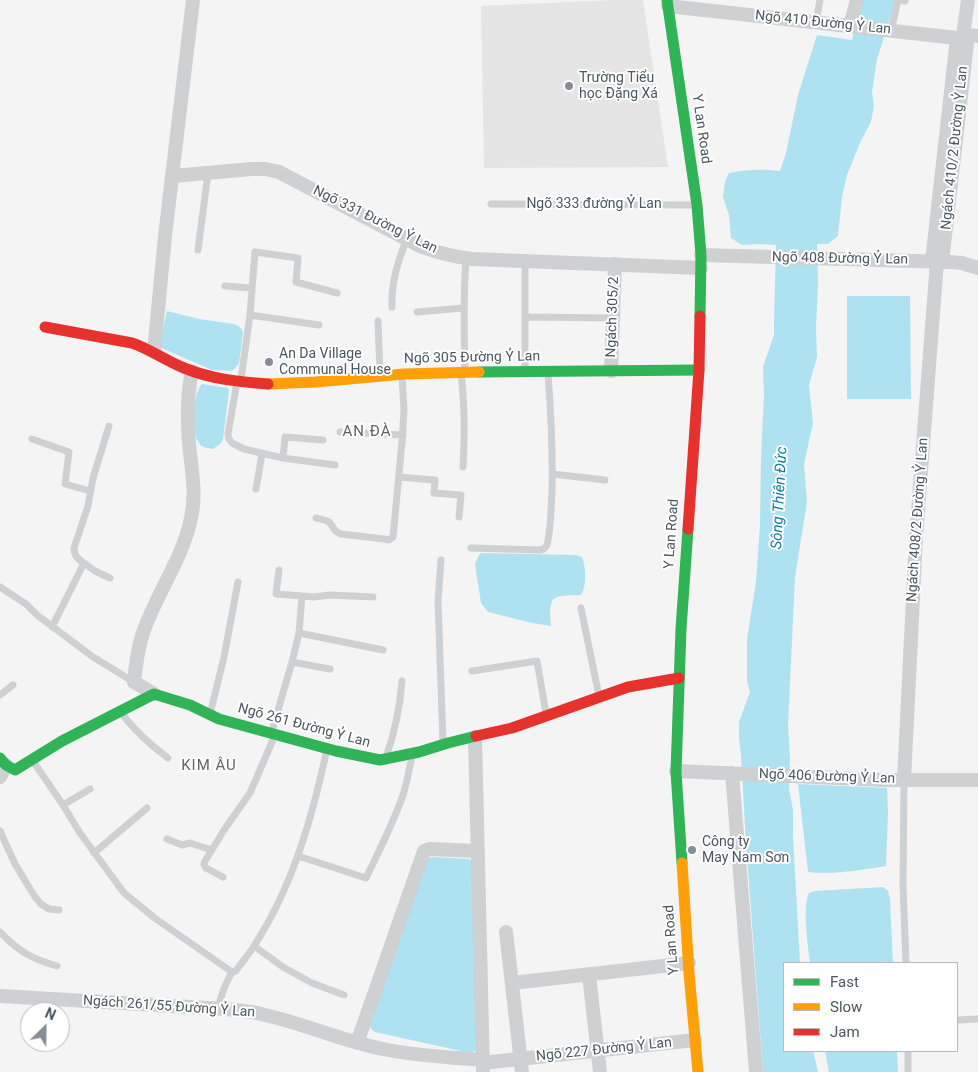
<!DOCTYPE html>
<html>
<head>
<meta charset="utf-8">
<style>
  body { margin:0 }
  #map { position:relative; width:978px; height:1072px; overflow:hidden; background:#f4f4f4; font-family:Roboto,sans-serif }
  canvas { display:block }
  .legend { position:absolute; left:783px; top:962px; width:175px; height:90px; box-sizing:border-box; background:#fff; border:1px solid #b7bbc0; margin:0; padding:6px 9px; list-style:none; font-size:15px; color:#4a5661 }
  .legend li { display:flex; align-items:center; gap:10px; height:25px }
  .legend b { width:25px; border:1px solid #b7bbc0 }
  .north { position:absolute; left:20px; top:1002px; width:50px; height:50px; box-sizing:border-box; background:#fff; border:1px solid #b7bbc0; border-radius:50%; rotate:23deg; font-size:14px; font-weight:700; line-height:20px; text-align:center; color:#4a5661 }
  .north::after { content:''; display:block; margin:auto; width:18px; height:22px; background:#868d94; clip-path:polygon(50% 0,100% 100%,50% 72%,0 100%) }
</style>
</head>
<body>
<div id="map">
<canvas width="978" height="1072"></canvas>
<ul class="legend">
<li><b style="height:6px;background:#30b455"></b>Fast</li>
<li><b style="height:6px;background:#ff9f0a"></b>Slow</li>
<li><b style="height:6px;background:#e5322d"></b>Jam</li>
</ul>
<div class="north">N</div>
</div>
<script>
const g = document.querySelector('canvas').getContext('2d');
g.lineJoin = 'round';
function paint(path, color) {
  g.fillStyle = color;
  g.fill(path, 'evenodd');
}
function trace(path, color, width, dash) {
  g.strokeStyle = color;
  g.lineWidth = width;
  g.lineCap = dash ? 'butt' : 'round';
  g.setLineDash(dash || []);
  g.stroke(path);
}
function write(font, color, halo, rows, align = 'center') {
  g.font = font + ' Roboto,sans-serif';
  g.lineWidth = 4;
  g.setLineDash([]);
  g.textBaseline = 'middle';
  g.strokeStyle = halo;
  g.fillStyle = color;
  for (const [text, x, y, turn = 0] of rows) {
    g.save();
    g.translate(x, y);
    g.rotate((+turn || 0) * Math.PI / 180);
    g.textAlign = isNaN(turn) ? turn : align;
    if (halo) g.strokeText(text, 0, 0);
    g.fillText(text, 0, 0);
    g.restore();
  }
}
paint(new Path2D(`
  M613 0H643L668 167 484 168 481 6Z`), '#e6e5e6');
paint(new Path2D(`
  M861 0H896L877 59 872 92 874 106 871 122 860 143 847 175 842 197 838 236 828 244H817L818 284 816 328 817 357 809 385 813 423 804 464 807 502 795 577 788 725 790 757 789 789 793 810V836L800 963H784V1051H813L818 1072H763L746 843 741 754 739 739V722L750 692 747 681V639L756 582 760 525 761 458 764 395 763 367 774 335V322L776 245 759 244 742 245 731 238 729 215 723 197 725 182 729 173C748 169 761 169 780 171L786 153 798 95 817 35 852 40Z
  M847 296H910L911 399H847Z
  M167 311 199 319 234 324C239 326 242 328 243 333L239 363 236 367 232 371 212 370 159 347Z
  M202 384 228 388 229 391 223 439 221 443 213 449C208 448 202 448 199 443 191 432 192 394 202 384Z
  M481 553 575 555 582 557C586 568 587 585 581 595 552 596 548 594 551 626L532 623 488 612 481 603 475 564 478 557Z
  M798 784 887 788 888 812 886 866C860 870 834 875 808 872Z
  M433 857 469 859 472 861 477 1047 475 1051 470 1053 375 1032 371 1029 370 1025 427 861 429 858Z
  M883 887 888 891 890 899 893 963H810C808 946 802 907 809 893L815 891Z
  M825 1051H897L898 1072H829Z`), '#aee2f0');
trace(new Path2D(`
  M816 22 820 0
  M891 31 898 0 905 1V0
  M491 204 694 205
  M198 250 208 173
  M525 261V370
  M225 286 252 288
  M392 307C391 283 397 262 407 239
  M417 312 463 308
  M250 315 319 325
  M525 317 613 318
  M378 321 380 373
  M465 372C464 334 463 296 466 259
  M461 373C465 406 465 434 463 467
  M241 379 250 315 255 252 298 258 296 282 337 293
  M237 382 228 434 229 439 232 443 244 449 283 458 335 465
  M340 432 403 435
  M32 439 69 452 65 484 90 491
  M283 458 285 437 323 440
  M552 474 605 480
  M399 477 435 480 434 493 461 495 459 517
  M256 489 262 454
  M316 518C320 519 326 520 329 522 335 527 331 530 341 534L384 539 389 540 393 537 402 442 404 410 402 375
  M471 548 539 550 544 549 547 545C551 528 551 509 552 491 553 452 551 413 548 374
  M441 560 438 601 443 742
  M84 563 95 571 110 578
  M279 570 276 594 302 596
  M0 587 26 604 37 615 93 657 134 682
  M581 608 599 696
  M52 627 84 563C78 559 74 556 74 548L88 506 93 478 109 426
  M299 633 383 650
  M292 662 330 669
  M472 671 537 661 546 713
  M0 695 13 685
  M122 714C136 732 149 744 168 758
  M210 714 224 657 238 582
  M272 731 292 662 299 633 302 596 314 597 330 595 373 597
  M386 757C395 732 400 707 402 681
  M33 761 63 805 80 833 124 893 156 919 232 972
  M904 780 903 886 906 963
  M63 805 90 789
  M0 831 15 864 35 897 41 904 49 909 59 910
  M167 839 182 845 190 843 212 850
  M94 853 147 808
  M298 856 366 878C379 851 393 824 403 795 407 783 409 769 412 757
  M223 877 206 868 204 864 205 861 226 827 250 793 275 735
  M0 932C18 951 32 959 57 966
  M254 946 283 967 312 983 344 995
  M218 1009C221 995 225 984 232 972L236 971C242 962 249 954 254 946 293 886 312 818 327 749
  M957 1020 978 1019
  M908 1051V1072`), '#ced0d2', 7);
trace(new Path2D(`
  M668 6 957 38 968 35 978 36
  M850 26 857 0
  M963 36 968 0
  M173 176 252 169H266L279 172 422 247C439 253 455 257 472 259L701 268
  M701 255 950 262 962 263 978 268
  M932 261 957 38
  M942 262 968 35
  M154 352 165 236 193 0
  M611 371 615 264
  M154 694 134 682C136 664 138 646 144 630 158 591 183 558 191 518 197 493 191 468 189 443 187 418 187 395 192 371
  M475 737 483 1072
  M676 771 884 780H978
  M732 773 756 1072
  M0 777 6 765
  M904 780 916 537 937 261
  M506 932 522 1072
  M589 975 600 1072
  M512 983 689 963
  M0 996 208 1008C227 1009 247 1010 265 1015 305 1024 343 1041 383 1049 416 1056 449 1057 482 1060
  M357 1043 424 851 429 849 478 851
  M482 1063 695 1040`), '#ced0d2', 14);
trace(new Path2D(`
  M667 0 697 205 701 255 700 316
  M479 372 699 370
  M0 758 6 765 15 770 62 741 154 694 190 705 219 719 336 751 380 760 419 752 448 743 476 736
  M682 863 676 772 681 629 688 529`), '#30b455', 11);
trace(new Path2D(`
  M268 384 316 382 404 374 479 372
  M682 863 689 973 698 1072`), '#ff9f0a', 11);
trace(new Path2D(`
  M45 327 132 343C150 349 166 361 184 368 211 379 239 382 268 384
  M688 529 699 370 700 316
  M476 736 512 728 628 687 679 678`), '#e5322d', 11);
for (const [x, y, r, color] of [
  [569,86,5,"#868d94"],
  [269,362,5,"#868d94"],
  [692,850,5,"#868d94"]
]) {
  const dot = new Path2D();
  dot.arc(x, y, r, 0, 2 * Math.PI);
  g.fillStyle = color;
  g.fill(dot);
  trace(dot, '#fff', 2);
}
write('14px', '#4a5661', '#fff', [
  ["Ngõ 410 Đường Ỷ Lan",823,23,6],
  ["Y Lan Road",701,129,82],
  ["Ngách 410/2 Đường Ỷ Lan",955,148,-84],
  ["Ngõ 333 đường Ỷ Lan",594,204],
  ["Ngõ 331 Đường Ỷ Lan",375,220,26],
  ["Ngõ 408 Đường Ỷ Lan",840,259,1],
  ["Ngách 305/2",613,317,-88],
  ["Ngõ 305 Đường Ỷ Lan",472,358,-1],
  ["Ngách 408/2 Đường Ỷ Lan",918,520,-86],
  ["Y Lan Road",672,534,-86],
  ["Ngõ 261 Đường Ỷ Lan",304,726,15],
  ["Ngõ 406 Đường Ỷ Lan",827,777,2],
  ["Y Lan Road",672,940,-94],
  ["Ngách 261/55 Đường Ỷ Lan",169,1007,4],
  ["Ngõ 227 Đường Ỷ Lan",604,1050,-6]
]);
write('14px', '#4a5661', '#fff', [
  ["Trường Tiểu",579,78],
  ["học Đặng Xá",579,94],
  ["An Da Village",279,354],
  ["Communal House",279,370],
  ["Công ty",702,842],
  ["May Nam Sơn",702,858]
], 'left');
g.letterSpacing = '1px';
write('15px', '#5f6368', '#fff', [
  ["AN ĐÀ",367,432],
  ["KIM ÂU",209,766]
]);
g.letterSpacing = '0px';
write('italic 15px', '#0c7c9b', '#fff', [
  ["Sông Thiên Đức",780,498,-87]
]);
</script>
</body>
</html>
